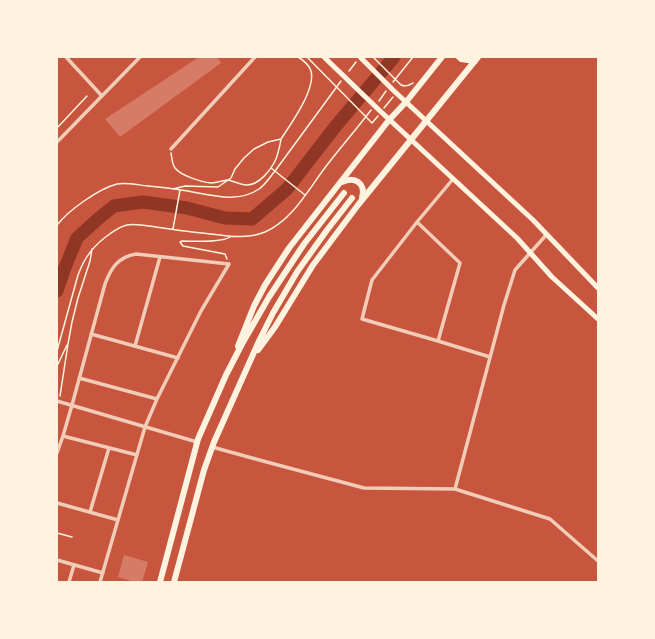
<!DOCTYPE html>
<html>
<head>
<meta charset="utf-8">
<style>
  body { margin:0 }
  #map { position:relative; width:655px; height:639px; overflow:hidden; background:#c8553d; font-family:Lato,sans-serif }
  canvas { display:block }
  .frame { position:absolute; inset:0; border:58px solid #fff3e0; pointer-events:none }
</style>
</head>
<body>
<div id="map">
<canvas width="655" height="639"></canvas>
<div class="frame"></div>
</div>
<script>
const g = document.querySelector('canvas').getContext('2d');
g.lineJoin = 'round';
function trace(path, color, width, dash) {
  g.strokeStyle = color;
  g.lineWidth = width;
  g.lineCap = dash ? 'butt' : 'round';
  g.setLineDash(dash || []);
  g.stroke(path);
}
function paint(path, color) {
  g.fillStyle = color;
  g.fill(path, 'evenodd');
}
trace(new Path2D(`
  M57 291 64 270 77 238 99 218 114 206 143 202 187 208 225 218 252 219 287 189 335 127 394 57`), '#8f3625', 13);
paint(new Path2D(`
  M199 57H217L221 63 120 137 105 119Z
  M124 555 148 562 142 582H135L118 577Z`), '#d67c66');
trace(new Path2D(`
  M307 57 372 123 378 116
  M373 57 401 85C406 87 409 85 413 83
  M349 71 356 62
  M393 82 413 57
  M379 101 386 91
  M384 108 393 97
  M57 128 87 96
  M171 153C172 158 172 164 175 168 181 176 202 182 211 183 216 183 222 181 227 180 232 180 239 185 247 185 259 185 271 170 276 159 278 153 280 146 281 139
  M271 168 305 195
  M173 189 185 186 218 187 231 178 235 169 244 158 254 149 268 142 281 139C291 124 316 89 311 71 309 65 303 60 298 57
  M57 225C69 210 98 189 117 184 126 182 138 185 148 186 159 187 170 188 181 190 205 193 236 205 259 189 265 185 270 177 275 171L341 81
  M173 229 180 190
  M227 259 225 254 183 246 180 242 182 241C194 241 221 243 230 237
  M57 351 78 275C85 256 94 245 111 233 116 230 121 226 127 225 136 223 153 227 163 228 182 231 201 233 220 235 235 237 250 238 265 232 292 220 307 192 324 169 339 149 356 130 371 110
  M57 366 67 345
  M60 396 68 344 72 322 78 298 90 261 92 249
  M57 533 72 537`), '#fff3e0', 1.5);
trace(new Path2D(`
  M66 57 102 96
  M57 142 140 57
  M171 149 255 57
  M417 222 460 263 438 341 362 319 372 280 417 222 453 179
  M91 334 178 358
  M438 341 490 357
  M135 346 160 257
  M79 378 157 399
  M57 401 197 442
  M63 436 137 455
  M212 447 263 461 364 488 455 489 504 305 515 270 547 234
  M57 453 63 436 72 405 105 284C111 268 118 257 136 254L229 264 201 311 157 399 145 427 100 582
  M455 489 550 519 598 561
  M57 503 118 520
  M90 512 109 448
  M57 560 103 573
  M69 582 74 565`), '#f1ccb7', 3.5);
trace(new Path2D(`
  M324 57 379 110 517 238 552 277 598 319
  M360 57 393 90 533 220 598 288`), '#fff3e0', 5);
trace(new Path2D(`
  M459 57 461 59 475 61
  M342 182C355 176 366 183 362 198
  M238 346 254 306 265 285 289 248 389 120 406 102 442 57
  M258 350 275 327 313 265 358 205 478 57
  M160 582 198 439 226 375 242 344 269 297 304 244 344 193
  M174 582 204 470 214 442 259 341 273 313 297 272 327 230 352 198`), '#fff3e0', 6);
</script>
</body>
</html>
